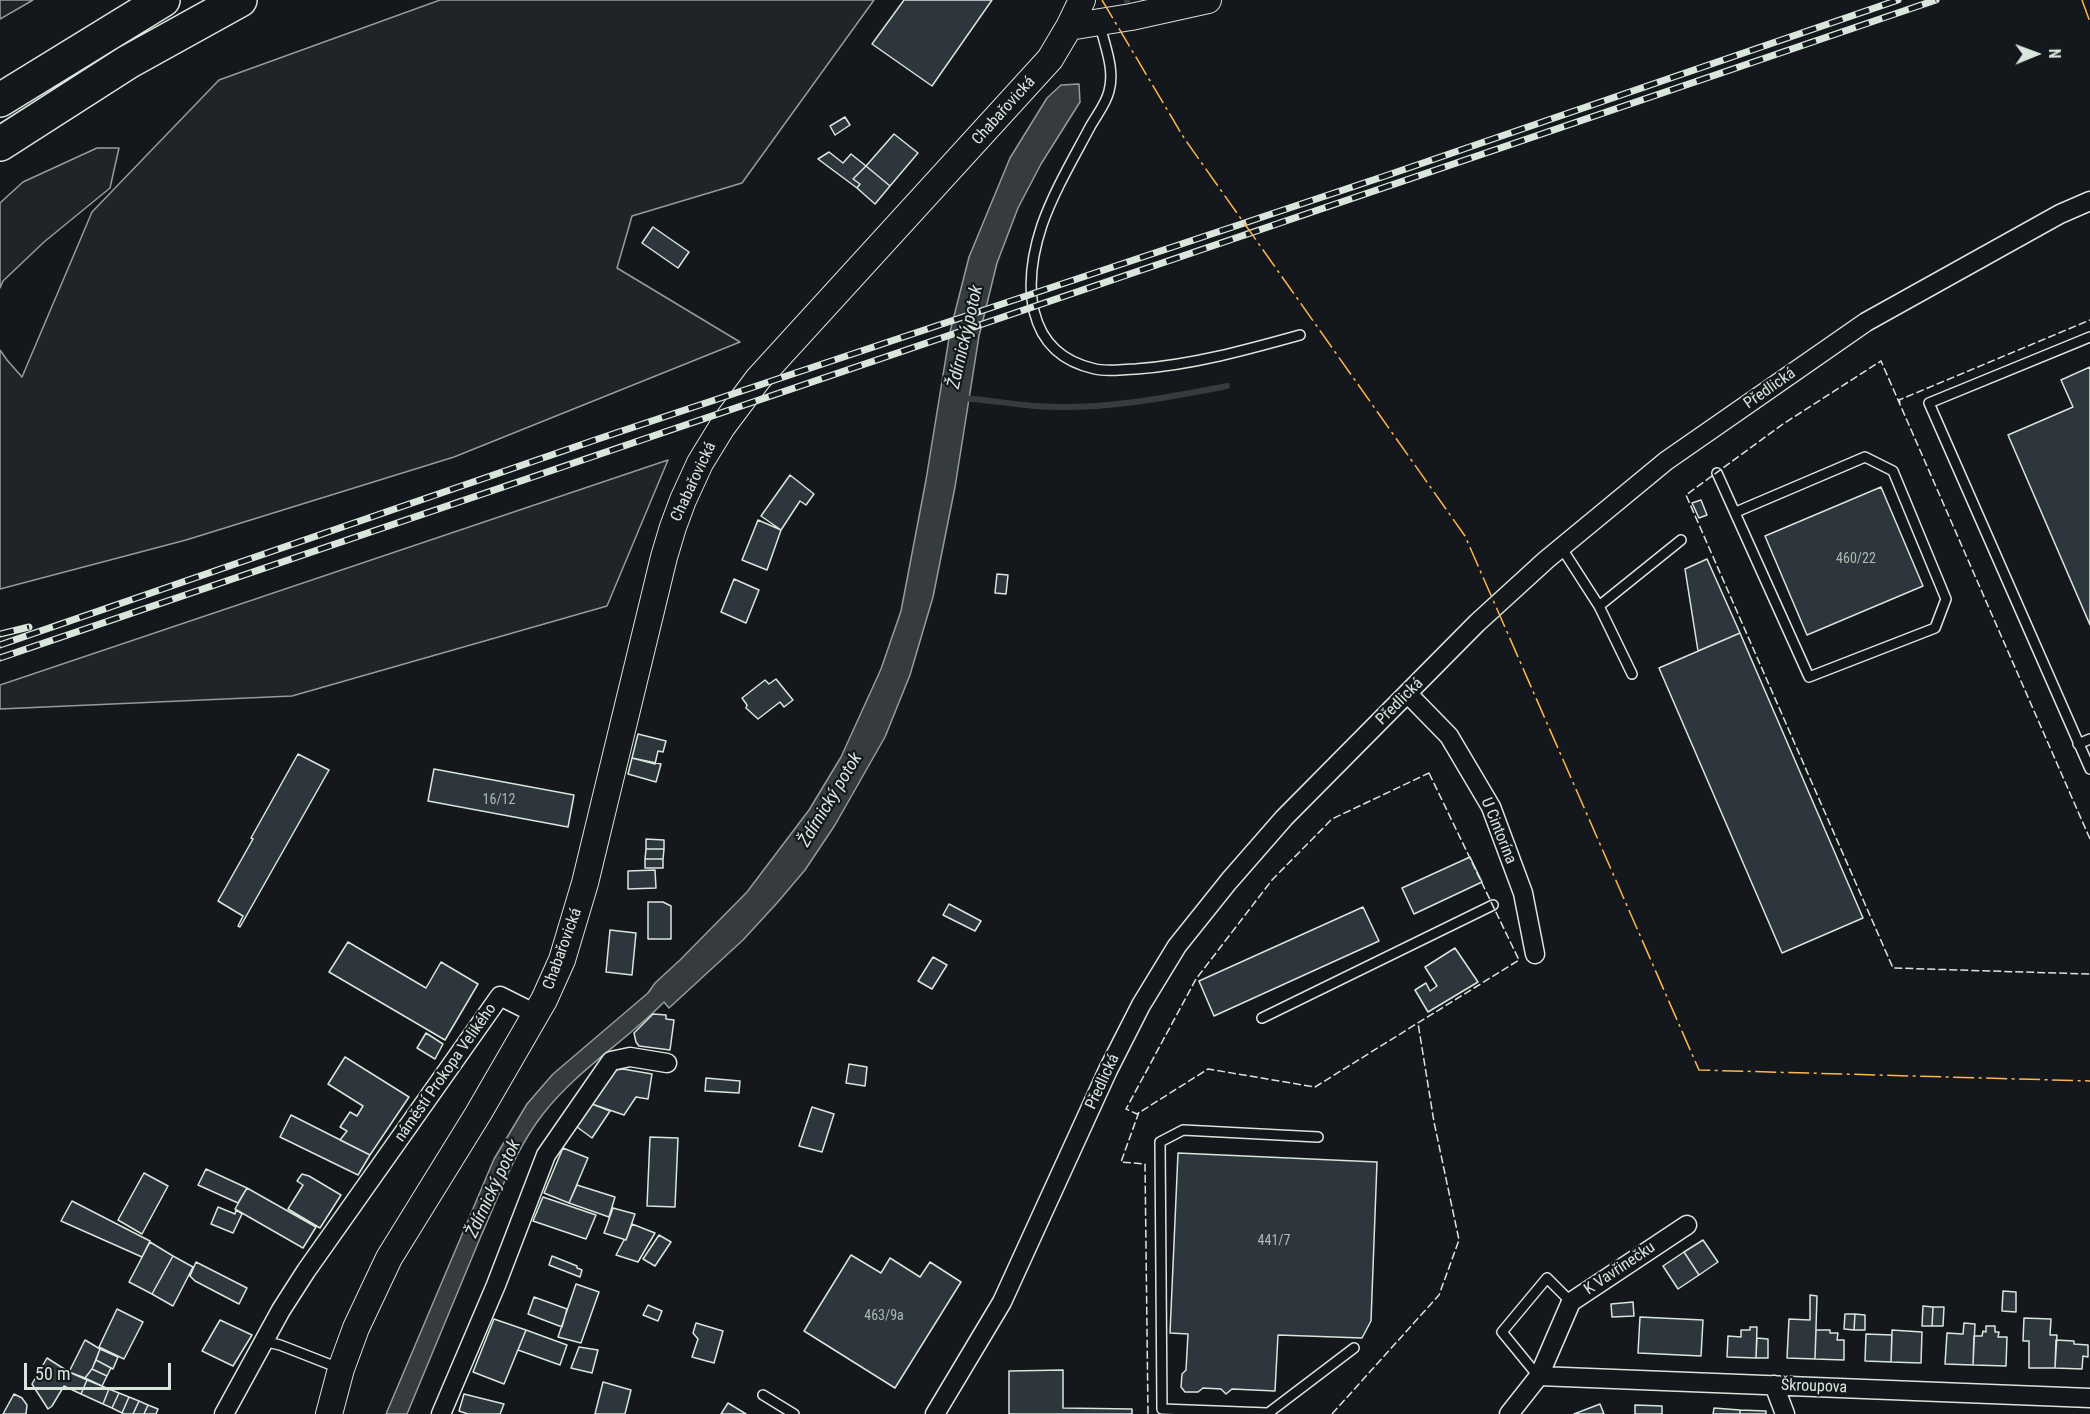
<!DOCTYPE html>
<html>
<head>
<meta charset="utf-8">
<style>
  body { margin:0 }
  #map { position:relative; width:2090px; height:1414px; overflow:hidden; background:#14181c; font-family:"Roboto Condensed",sans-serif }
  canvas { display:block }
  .north { position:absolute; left:2006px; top:24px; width:60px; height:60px; -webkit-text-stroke:4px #14181c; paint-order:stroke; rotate:89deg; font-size:16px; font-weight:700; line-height:24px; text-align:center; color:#d8e6dc }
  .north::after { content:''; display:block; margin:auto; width:21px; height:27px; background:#d8e6dc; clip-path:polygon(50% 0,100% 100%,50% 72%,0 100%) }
  .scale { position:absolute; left:24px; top:1363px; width:147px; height:27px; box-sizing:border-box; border:3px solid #d8e6dc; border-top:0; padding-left:8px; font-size:18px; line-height:21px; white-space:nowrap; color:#d8e6dc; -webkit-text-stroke:4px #14181c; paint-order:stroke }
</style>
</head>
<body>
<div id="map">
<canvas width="2090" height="1414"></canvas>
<div class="north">N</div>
<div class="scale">50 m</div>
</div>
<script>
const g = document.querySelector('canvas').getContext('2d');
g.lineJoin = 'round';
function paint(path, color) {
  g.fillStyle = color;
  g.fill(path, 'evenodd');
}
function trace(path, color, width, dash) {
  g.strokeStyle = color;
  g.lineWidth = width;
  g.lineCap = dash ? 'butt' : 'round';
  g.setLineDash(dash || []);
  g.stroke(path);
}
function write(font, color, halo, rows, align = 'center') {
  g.font = font + ' "Roboto Condensed",sans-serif';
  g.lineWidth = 4.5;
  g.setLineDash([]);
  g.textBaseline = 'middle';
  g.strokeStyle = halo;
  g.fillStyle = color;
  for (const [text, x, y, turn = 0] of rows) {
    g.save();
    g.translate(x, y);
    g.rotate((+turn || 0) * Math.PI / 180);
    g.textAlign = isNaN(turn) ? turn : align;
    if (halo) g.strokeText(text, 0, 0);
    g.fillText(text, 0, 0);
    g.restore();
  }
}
const green = new Path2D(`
  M0 0H33L0 19Z
  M440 0H874L742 183 632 216 617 268 740 342 454 457 186 540 0 589V350L7 360 22 377 92 212 219 80Z
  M97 148H119L110 188 44 242 3 281 0 288V203L23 182Z
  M668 460 607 606 292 696 0 709V685Z`);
paint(green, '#202428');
trace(green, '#939e99', 1.5);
const water = new Path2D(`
  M1079 84 1080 102 1041 164 1018 208 997 263 979 336 955 487 933 597 910 675 885 737 835 825 805 870 777 903 743 940 669 1008 664 1002C625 1042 577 1070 543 1114 515 1150 499 1195 481 1236 456 1295 432 1355 407 1414H386L494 1159 527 1104 553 1074 648 993 655 983 680 960 747 892 809 810 841 757 881 669 901 611 926 480 950 332 969 257 1010 158 1047 98 1061 85Z`);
paint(water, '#363b3e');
trace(water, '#939e99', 1.5);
trace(new Path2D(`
  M1127 1V0
  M962 398C987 400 1011 404 1035 406 1099 411 1165 398 1227 386`), '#363b3e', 6);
const building = new Path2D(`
  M904 0H992L932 86 872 44Z
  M845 117 850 125 835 135 830 126Z
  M894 134 918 153 890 186 866 166Z
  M829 152 843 163 851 154 866 166 853 179 860 184 857 188 818 159Z
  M866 166 890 186 875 204 857 188 860 184 853 179Z
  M653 227 689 252 678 268 642 243Z
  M2090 367V625L2008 435 2073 407 2061 380Z
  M790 475 814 494 806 505 800 501 781 530 761 516Z
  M1881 487 1923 586 1807 635 1765 536Z
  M1701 500 1707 515 1699 518 1692 503Z
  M758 520 781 530 767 570 742 560Z
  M1707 559 1740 633 1698 651 1685 569Z
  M997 574 1008 575 1006 594 995 593Z
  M734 579 759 590 746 623 721 612Z
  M1740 633 1863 918 1782 953 1659 668Z
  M776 679 793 700 784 707 780 702 758 719 746 708 747 705 742 698 765 680 769 684Z
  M638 734 666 741 663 752 658 751 655 764 632 758Z
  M298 754 329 770 240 927 238 926 243 916 218 901 253 839 251 838Z
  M632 758 661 764 656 782 628 774Z
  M434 769 574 795 568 827 428 801Z
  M646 839 664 840V849H646Z
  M646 849H664L663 859H645Z
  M1470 857 1482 882 1414 914 1402 888Z
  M645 859H663V868H645Z
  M655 870 656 888 628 889V871Z
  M648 902H663L671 906V939H648Z
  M949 904 981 921 975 931 943 915Z
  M1363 907 1379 941 1214 1016 1199 981Z
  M610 930 636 933 632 975 606 972Z
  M348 942 426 988 441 962 478 984 445 1040 329 972Z
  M1455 948 1478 982 1428 1012 1415 990 1426 983 1430 991 1437 986 1425 967Z
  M933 957 947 965 932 989 918 981Z
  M653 1014 666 1015V1019L674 1020 670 1050 639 1046 636 1042 634 1033Z
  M426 1033 443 1044 435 1059 417 1048Z
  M345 1057 409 1097 370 1155 340 1140 347 1131 340 1127 350 1112 357 1116 363 1106 328 1084Z
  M849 1064 867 1067 865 1086 846 1083Z
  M623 1069 652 1074 648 1099 636 1097 624 1115 592 1104 611 1074 616 1070Z
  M706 1078 740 1081 739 1093 705 1091Z
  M592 1104 610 1111 592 1138 577 1127Z
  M812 1107 834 1114 822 1152 799 1146Z
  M291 1115 370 1155 358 1175 280 1137Z
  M650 1137 678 1138 675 1207 647 1206Z
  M563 1148 588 1158 569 1203 544 1193Z
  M1178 1153 1377 1162 1371 1321 1362 1338 1278 1335 1275 1391 1232 1389 1226 1394 1221 1389 1203 1388 1198 1392H1185L1181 1387 1182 1374 1186 1370 1188 1334 1170 1333Z
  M206 1169 247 1188 238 1203 198 1185Z
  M144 1173 168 1186 142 1234 118 1220Z
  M302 1174 309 1176 341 1195 320 1228 288 1209 303 1185 297 1181Z
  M577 1185 615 1197 609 1217 569 1203Z
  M247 1188 316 1227 303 1248 235 1209Z
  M543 1197 596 1215 586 1239 533 1221Z
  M72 1201 150 1241 142 1257 61 1221Z
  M218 1207 235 1214 236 1210 242 1214 233 1233 211 1224Z
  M613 1208 635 1214 626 1240 604 1233Z
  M632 1224 655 1233 638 1262 616 1255 624 1240H626Z
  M659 1235 671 1242 655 1266 643 1259Z
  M1703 1240 1718 1262 1699 1275 1684 1252Z
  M150 1242 173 1256 152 1294 129 1282Z
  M1684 1252 1699 1275 1678 1289 1663 1266Z
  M851 1255 881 1273 890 1258 920 1277 930 1262 961 1282 895 1388 804 1331Z
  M173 1256 193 1267 173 1306 152 1294Z
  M552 1256 577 1266V1268L582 1270 580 1277 549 1265Z
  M196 1262 247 1288 239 1304 195 1281 190 1276Z
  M576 1284 599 1292 581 1343 558 1337Z
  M2003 1291 2016 1292V1312L2002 1311Z
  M1810 1295 1817 1296 1815 1359 1787 1358 1789 1319 1810 1320Z
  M534 1297 567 1309 562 1327 528 1314Z
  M1633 1302 1634 1316 1612 1317 1611 1304Z
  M648 1305 662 1311 658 1321 643 1315Z
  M1923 1306 1933 1307 1932 1326H1922Z
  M1933 1307H1944L1943 1326H1932Z
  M117 1309 143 1322 124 1359 99 1347Z
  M1845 1314H1855L1854 1330 1844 1329Z
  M1855 1314 1865 1315V1330H1854Z
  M1640 1317 1703 1320 1701 1356 1638 1353Z
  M2024 1318 2051 1319 2050 1335H2057L2055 1368H2029V1341H2023Z
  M494 1319 526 1330 504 1384 473 1372Z
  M220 1320 252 1335 233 1366 202 1351Z
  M696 1323 723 1331 714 1363 692 1357 698 1339 693 1333Z
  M1964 1323 1975 1324 1973 1365 1945 1364 1947 1333 1963 1334Z
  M1986 1326H1995V1332H1999L1998 1337H2007L2006 1366 1973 1365 1974 1336H1982L1983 1331 1986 1332Z
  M1750 1327H1757L1756 1358 1727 1357 1728 1336 1741 1337V1330H1750Z
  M526 1330 567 1345 560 1365 518 1350Z
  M1816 1330H1830V1333H1838L1837 1340H1844V1360L1815 1359Z
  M1892 1330 1922 1332 1921 1363 1891 1362Z
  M1866 1334 1892 1335 1891 1362 1865 1361Z
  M1757 1338 1768 1339V1358H1756Z
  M85 1340 100 1349 92 1369 85 1378 69 1372Z
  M2056 1340 2074 1341V1344L2088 1345V1357L2083 1356 2082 1369 2055 1368Z
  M579 1347 598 1350 592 1373 571 1368Z
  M100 1349 118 1357 113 1369 96 1360Z
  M47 1358 69 1372 87 1380 81 1394 64 1386 52 1406 48 1409 32 1384Z
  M96 1360 111 1368 107 1376 92 1369Z
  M92 1369 107 1376 102 1386 85 1378Z
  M1063 1370V1408L1132 1409V1414H1009V1371Z
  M87 1380 109 1389 103 1404 81 1394Z
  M603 1382 631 1390 625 1414H595Z
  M109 1389 119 1393 112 1408 103 1404Z
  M119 1393 129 1397 122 1413 112 1408Z
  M14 1394 22 1398 27 1405 26 1414H3Z
  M464 1394 504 1404 500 1414H468L459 1411Z
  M129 1397 139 1401 133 1414H124L122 1413Z
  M139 1401 148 1405 144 1414H133Z
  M728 1403 746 1414H721Z
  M1600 1404 1604 1414H1574Z
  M148 1405 158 1409 156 1414H144Z
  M1635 1405 1662 1406V1414H1635Z
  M1714 1408 1740 1410V1414H1713Z
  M1740 1410 1766 1411V1414H1740Z`);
paint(building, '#2c363c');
trace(building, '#d8e6dc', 1.5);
const lane = new Path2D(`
  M1100 25C1105 47 1115 69 1109 91 1106 104 1096 116 1090 127 1073 159 1054 191 1042 225 1023 282 1023 353 1095 369 1108 372 1123 369 1136 369 1192 365 1246 350 1300 335
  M2090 337 1929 403 2090 769
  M1717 473 1809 677 1935 628 1946 599 1893 471 1865 457 1736 512
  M1561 547 1599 606 1681 540
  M1599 606 1632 674
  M2078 744 2090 739
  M1262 1018 1493 905
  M263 1341 280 1345 339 1368
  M1538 1376 1502 1332 1547 1278 1571 1302
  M763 1395 794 1414
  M1267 1413 1162 1409 1160 1142 1183 1130 1318 1137
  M1267 1414 1354 1348`);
const street = new Path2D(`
  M1408 694 1449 736 1491 807 1523 893 1535 954
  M1539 1376 2090 1398
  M1774 1385 1785 1414
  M224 1414 281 1310 306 1271 500 996 536 1014
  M441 1414 496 1285 546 1155 611 1061 630 1057 667 1063
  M935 1414 1002 1302 1108 1070 1141 1005 1177 946 1229 881 1284 818 1477 623 1546 560 1666 461 1866 322 2060 214 2090 201
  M1509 1414 1539 1376 1571 1302 1687 1225`);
const secondary = new Path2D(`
  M1069 27 1131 17 1208 0
  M329 1414 341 1369 356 1328 389 1258 478 1114 544 1000 562 960 585 883 664 557 673 527 683 500 700 463 722 427 758 379 1050 59 1069 27 1082 0`);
const highway = new Path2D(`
  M0 100 163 0
  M0 144 128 62 240 0`);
trace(lane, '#d8e6dc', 12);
trace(street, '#d8e6dc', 21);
trace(secondary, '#d8e6dc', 28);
trace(highway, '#d8e6dc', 36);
trace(lane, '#14181c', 9);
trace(street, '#14181c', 18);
trace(secondary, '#14181c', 26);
trace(highway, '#14181c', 33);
const rail = new Path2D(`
  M0 634 29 627
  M0 645 595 440 1385 176 1898 0
  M0 658 1936 0`);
trace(rail, '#d8e6dc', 7);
trace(rail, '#14181c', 4.5, [14]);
trace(new Path2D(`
  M1900 403 1899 400 2090 320
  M1429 773 1519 960 1315 1087 1208 1069 1137 1114 1126 1109 1196 979 1272 880 1332 819Z
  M2090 839 1881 361 1783 424 1686 495 1893 968 2090 974
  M1139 1112 1121 1162 1145 1164 1148 1414
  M1332 1414 1439 1295 1459 1240 1434 1122 1418 1023`), '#d8e6dc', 1.5, [8, 3]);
trace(new Path2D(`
  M1102 0 1184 138 1465 536 1699 1070 2090 1081
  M2082 0 2090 22`), '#ffb74d', 1.5, [21, 4.5, 3, 4.5]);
write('14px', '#adbab4', null, [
  ["460/22",1856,559],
  ["16/12",499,800],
  ["441/7",1274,1241],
  ["463/9a",884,1316]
]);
write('16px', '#d8e6dc', '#14181c', [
  ["Chabařovická",1004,111,-48],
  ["Předlická",1770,389,-35],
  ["Chabařovická",694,482,-65],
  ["Předlická",1400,702,-45],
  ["U Cintorína",1498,831,68],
  ["Chabařovická",563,949,-70],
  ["náměstí Prokopa Velikého",446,1073,-55],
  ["Předlická",1103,1082,-65],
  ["K Vavřinečku",1620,1269,-34],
  ["Škroupova",1814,1387,2]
]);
write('italic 18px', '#d8e6dc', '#14181c', [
  ["Ždírnický potok",966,337,-77],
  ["Ždírnický potok",831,800,-59],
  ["Ždírnický potok",494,1189,-65]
]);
</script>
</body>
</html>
